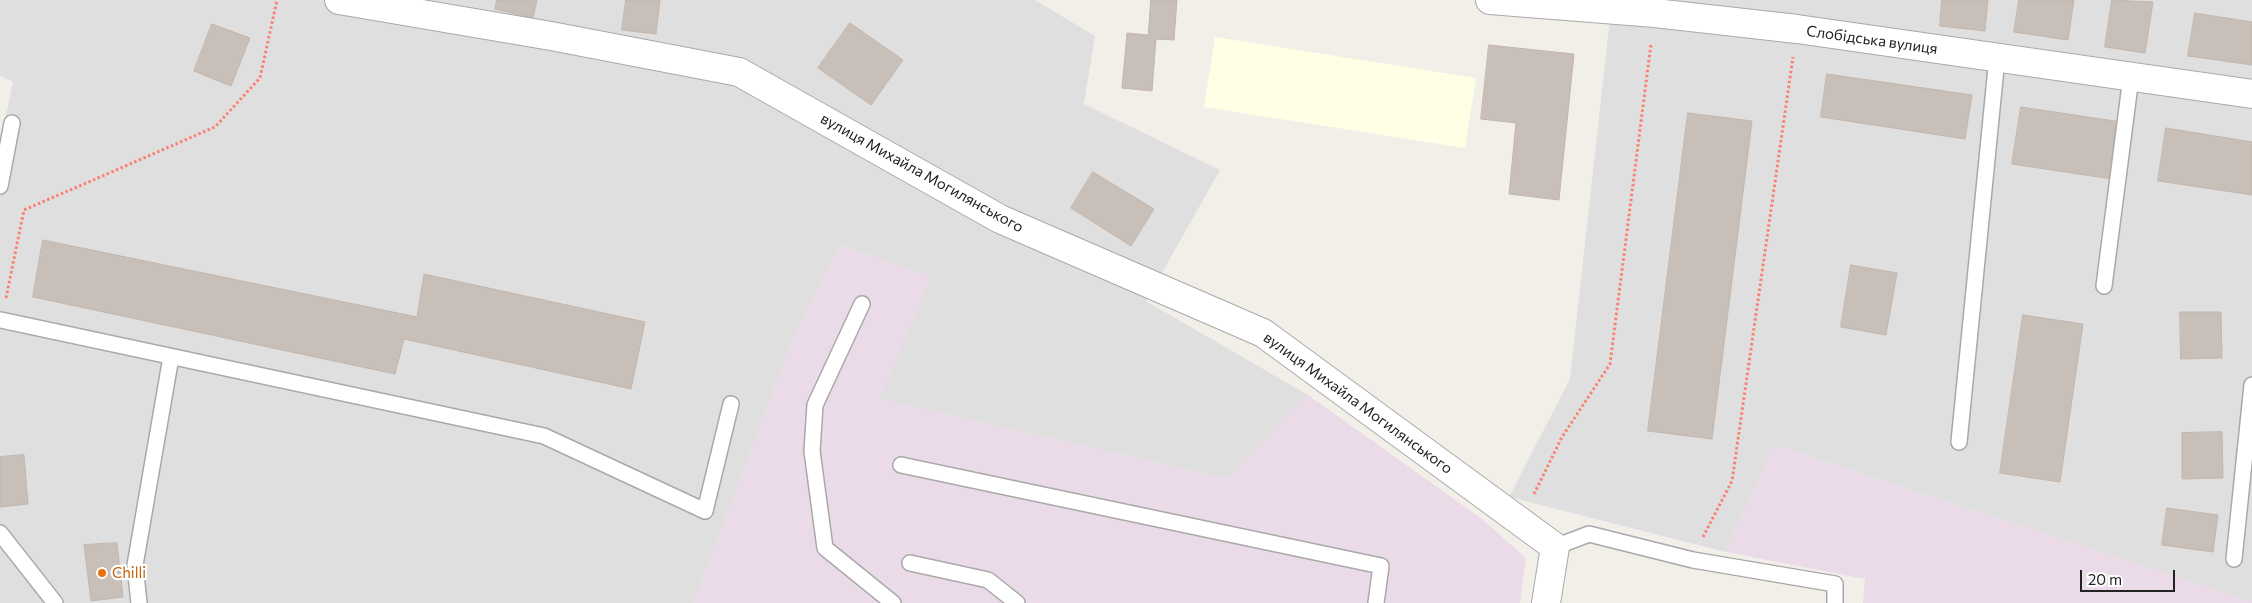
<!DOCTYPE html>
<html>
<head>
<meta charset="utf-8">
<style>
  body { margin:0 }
  #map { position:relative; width:2252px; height:603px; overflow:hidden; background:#f2efe9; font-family:Commissioner,sans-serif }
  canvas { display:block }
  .scale { position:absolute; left:2080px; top:570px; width:95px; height:22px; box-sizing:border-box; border:2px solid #222; border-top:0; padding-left:6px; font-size:15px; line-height:18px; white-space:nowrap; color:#222; -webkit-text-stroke:4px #fff; paint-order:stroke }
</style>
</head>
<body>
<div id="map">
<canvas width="2252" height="603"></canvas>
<div class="scale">20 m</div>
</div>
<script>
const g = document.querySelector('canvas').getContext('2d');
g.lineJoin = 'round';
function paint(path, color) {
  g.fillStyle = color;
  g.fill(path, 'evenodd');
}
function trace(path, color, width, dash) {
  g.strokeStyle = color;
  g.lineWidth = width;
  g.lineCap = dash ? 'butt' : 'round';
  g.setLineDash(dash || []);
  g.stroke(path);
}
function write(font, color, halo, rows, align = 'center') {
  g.font = font + ' Commissioner,sans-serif';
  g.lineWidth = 4.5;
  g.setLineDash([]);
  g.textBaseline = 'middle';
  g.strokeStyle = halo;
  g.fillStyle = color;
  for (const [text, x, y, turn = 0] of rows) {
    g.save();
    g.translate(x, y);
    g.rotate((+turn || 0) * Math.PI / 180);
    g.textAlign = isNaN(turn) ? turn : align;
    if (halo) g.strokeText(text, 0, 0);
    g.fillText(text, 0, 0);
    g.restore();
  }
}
paint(new Path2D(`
  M0 0H1035L1095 36 1084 104 1220 170 1146 301 1308 395 1227 479 879 399 931 277 840 245 796 332 694 603H0V145L13 82 0 76Z
  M1612 0H2252V602L1774 445 1726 552 1509 497 1570 379Z`), '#e0dfdf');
paint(new Path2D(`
  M840 245 931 277 880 399 1226 479 1308 395 1482 519 1526 558 1520 603H694L796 332Z
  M1774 445 2252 602V603H1863L1865 579 1726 552Z`), '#ebdbe8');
paint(new Path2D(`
  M1215 37 1476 78 1465 148 1204 107Z`), '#ffffe5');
const building = new Path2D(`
  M497 0H537L533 18 495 9Z
  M626 0H660L656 34 622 30Z
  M1151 0H1177L1174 40 1156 39 1152 91 1122 88 1127 33 1148 35Z
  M1942 0H1988L1985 31 1940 26Z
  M2019 0H2074L2068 40 2014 32Z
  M2112 0 2153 2 2145 53 2105 47Z
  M2195 13 2252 22V65L2188 56Z
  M850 23 903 60 871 105 818 68Z
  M212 24 250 38 231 86 194 71Z
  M1489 45 1574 54 1559 200 1509 194 1516 123 1481 119Z
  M1827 74 1972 95 1965 139 1821 117Z
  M2021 107 2121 122 2112 179 2012 164Z
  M1688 113 1752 121 1712 439 1648 431Z
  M2166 128 2252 142V195L2158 181Z
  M1093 172 1154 209 1131 246 1071 208Z
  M43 240 417 317 424 274 645 322 631 389 404 339 395 374 33 297Z
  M1851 265 1897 273 1886 335 1841 327Z
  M2180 312H2221L2222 358 2181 359Z
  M2023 315 2083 324 2060 482 2000 473Z
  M2222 432 2223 478 2182 479V433Z
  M24 455 28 504 0 507V457Z
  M2167 508 2218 515 2213 552 2162 545Z
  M117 543 123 597 91 601 84 545Z`);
paint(building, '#c7bfb8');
trace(building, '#c4b6ab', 1);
const service = new Path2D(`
  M0 186 12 123
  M2104 286 2131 77
  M862 304 815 405 812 451 825 548 893 603
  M1 320 544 436 705 511 731 404
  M1959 442 1997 58
  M901 465 1381 566 1376 603
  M0 533 55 603
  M1555 547 1589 534 1693 560 1835 584V603
  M2234 559 2252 385
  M910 563 988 580 1017 603
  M139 603 135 565 171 357`);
const minor = new Path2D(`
  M339 0 551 36 739 72 1000 219 1263 333 1555 547 1546 603
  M1490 0 1655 13 1797 29 2252 94`);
trace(service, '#a9a9a9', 18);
trace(minor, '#a9a9a9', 30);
trace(new Path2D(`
  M6 298 24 210 215 127 260 78 277 0
  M1534 494 1562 437 1610 364 1651 44
  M1703 537 1732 481 1793 57`), '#fa8072', 3, [2.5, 2.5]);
trace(service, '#fff', 15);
trace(minor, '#fff', 28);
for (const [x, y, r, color] of [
  [102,573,5,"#e8710a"]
]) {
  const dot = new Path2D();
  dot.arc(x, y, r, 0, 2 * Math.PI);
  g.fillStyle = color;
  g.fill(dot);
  trace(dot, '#fff', 2);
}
write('15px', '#222', '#fff', [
  ["Слобідська вулиця",1872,40,8],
  ["вулиця Михайла Могилянського",922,173,29],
  ["вулиця Михайла Могилянського",1358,403,36]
]);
write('15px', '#c56008', '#fff', [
  ["Chilli",112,573]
], 'left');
</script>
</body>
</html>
